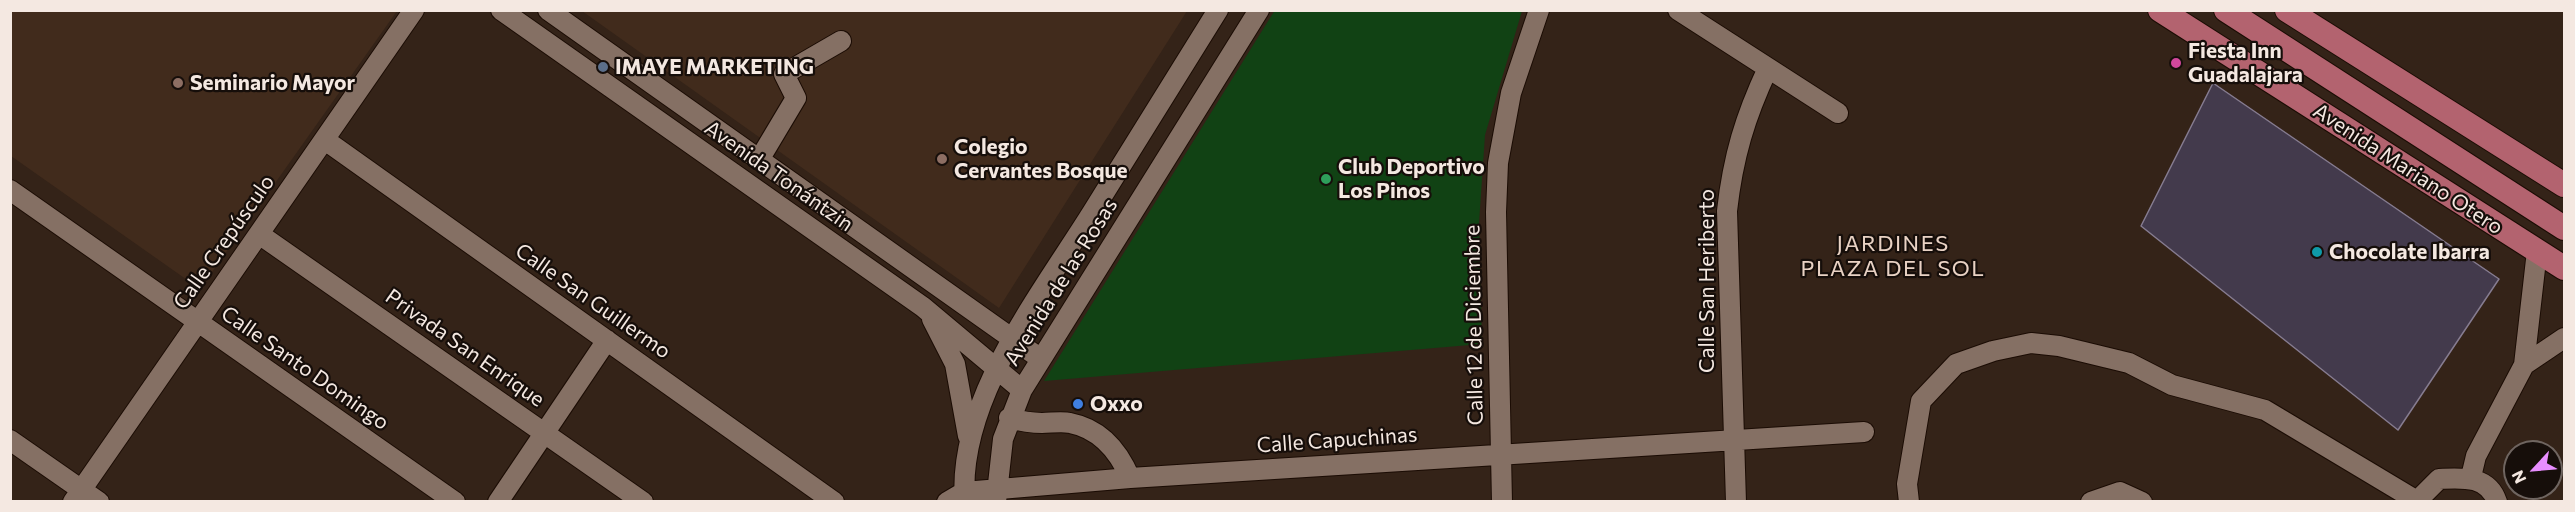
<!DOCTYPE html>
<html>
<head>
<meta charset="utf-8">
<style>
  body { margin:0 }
  #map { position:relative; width:2575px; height:512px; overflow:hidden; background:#342318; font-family:Commissioner,sans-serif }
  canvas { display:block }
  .frame { position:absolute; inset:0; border:12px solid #f4e8e1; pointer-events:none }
  .north { position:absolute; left:2503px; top:440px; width:60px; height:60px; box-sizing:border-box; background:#160e0a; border:2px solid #6f6560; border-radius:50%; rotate:244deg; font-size:16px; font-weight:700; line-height:24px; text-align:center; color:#f4e8e1 }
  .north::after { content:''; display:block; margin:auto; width:21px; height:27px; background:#e88eff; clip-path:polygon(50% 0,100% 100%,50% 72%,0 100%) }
</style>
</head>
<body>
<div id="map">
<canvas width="2575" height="512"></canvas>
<div class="frame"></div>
<div class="north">N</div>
</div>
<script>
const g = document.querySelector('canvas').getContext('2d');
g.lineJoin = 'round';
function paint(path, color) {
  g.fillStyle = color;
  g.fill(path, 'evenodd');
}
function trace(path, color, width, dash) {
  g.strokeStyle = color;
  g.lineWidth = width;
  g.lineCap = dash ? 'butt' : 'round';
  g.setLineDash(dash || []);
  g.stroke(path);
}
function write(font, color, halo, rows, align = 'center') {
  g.font = font + ' Commissioner,sans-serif';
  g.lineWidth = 4.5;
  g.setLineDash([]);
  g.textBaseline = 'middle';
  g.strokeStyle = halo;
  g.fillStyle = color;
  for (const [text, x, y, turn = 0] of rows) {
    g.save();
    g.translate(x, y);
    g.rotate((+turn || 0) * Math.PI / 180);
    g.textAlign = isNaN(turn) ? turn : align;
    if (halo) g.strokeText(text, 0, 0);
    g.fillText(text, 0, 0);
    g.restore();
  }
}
paint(new Path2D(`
  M11 10H397V11L200 289 11 156Z
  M582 11H1187L999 308Z`), '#412b1c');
paint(new Path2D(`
  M1275 10 1522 11 1485 135 1479 223 1482 344 1044 381Z`), '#114214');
const building = new Path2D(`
  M2213 83 2499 279 2398 430 2141 226Z`);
paint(building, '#433a4c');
trace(building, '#867c90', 1.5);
const minor = new Path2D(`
  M501 10 923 307 1022 390
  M548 10 1041 359
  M1678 10 1838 113
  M325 140 834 502
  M759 160 796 98 784 74 841 41
  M10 190 455 502
  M259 234 643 502
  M932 319 955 364 968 436
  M2524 365 2564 338
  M1009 418C1020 421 1031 423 1042 423 1051 423 1062 421 1070 423 1101 429 1119 452 1130 478
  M10 440 99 502
  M2471 477 2476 456 2524 365 2537 251
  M73 502 414 10
  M498 502 607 340
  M947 502 964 492 1130 478 1864 432
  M965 502C956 401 1042 293 1093 211 1135 144 1177 77 1218 10
  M996 502 1003 439 1022 390 1259 10
  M1502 502 1496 212 1498 163 1511 93 1539 10
  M1736 502 1727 211C1733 157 1745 117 1768 68
  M1909 502 1907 484 1921 401 1956 364 1993 351 2031 343 2059 346 2129 363 2172 385 2265 410 2417 501 2439 479C2462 478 2488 475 2497 502
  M2091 502 2120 492 2142 502`);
const major = new Path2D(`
  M2160 10 2564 268
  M2226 10 2564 228
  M2287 10 2564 185`);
trace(minor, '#1b0c04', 22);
trace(major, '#1b0c04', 26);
trace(minor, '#857064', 20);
trace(major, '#b3636f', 24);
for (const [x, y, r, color] of [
  [2176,63,6,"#d1479c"],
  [603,67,6,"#5c6f8a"],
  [178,83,6,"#8d6e63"],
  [942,159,6,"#8d6e63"],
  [1326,179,6,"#2e9e5b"],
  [2317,252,6,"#0f9aa8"],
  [1078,404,6,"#3f7fe0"]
]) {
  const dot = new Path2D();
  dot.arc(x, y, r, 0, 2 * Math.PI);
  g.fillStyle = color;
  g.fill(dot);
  trace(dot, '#160e0a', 2);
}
write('bold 21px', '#f4e8e1', '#160e0a', [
  ["Fiesta Inn",2188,51],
  ["Guadalajara",2188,75],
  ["IMAYE MARKETING",615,67],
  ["Seminario Mayor",190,83],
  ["Colegio",954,147],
  ["Cervantes Bosque",954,171],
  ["Club Deportivo",1338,167],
  ["Los Pinos",1338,191],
  ["Chocolate Ibarra",2329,252],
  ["Oxxo",1090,404]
], 'left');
write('21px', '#f4e8e1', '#160e0a', [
  ["Avenida Mariano Otero",2408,169,33],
  ["Avenida Tonántzin",779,176,35],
  ["Calle Crepúsculo",224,242,-55],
  ["Calle San Heriberto",1707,281,-90],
  ["Avenida de las Rosas",1061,282,-58],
  ["Calle San Guillermo",593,301,35],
  ["Calle 12 de Diciembre",1474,325,-91],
  ["Privada San Enrique",465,348,35],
  ["Calle Santo Domingo",305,368,35],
  ["Calle Capuchinas",1337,440,-4]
]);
g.letterSpacing = '1.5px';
write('22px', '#e9d2c4', '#160e0a', [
  ["JARDINES",1893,244],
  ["PLAZA DEL SOL",1893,269]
]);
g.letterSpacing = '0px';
</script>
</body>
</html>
